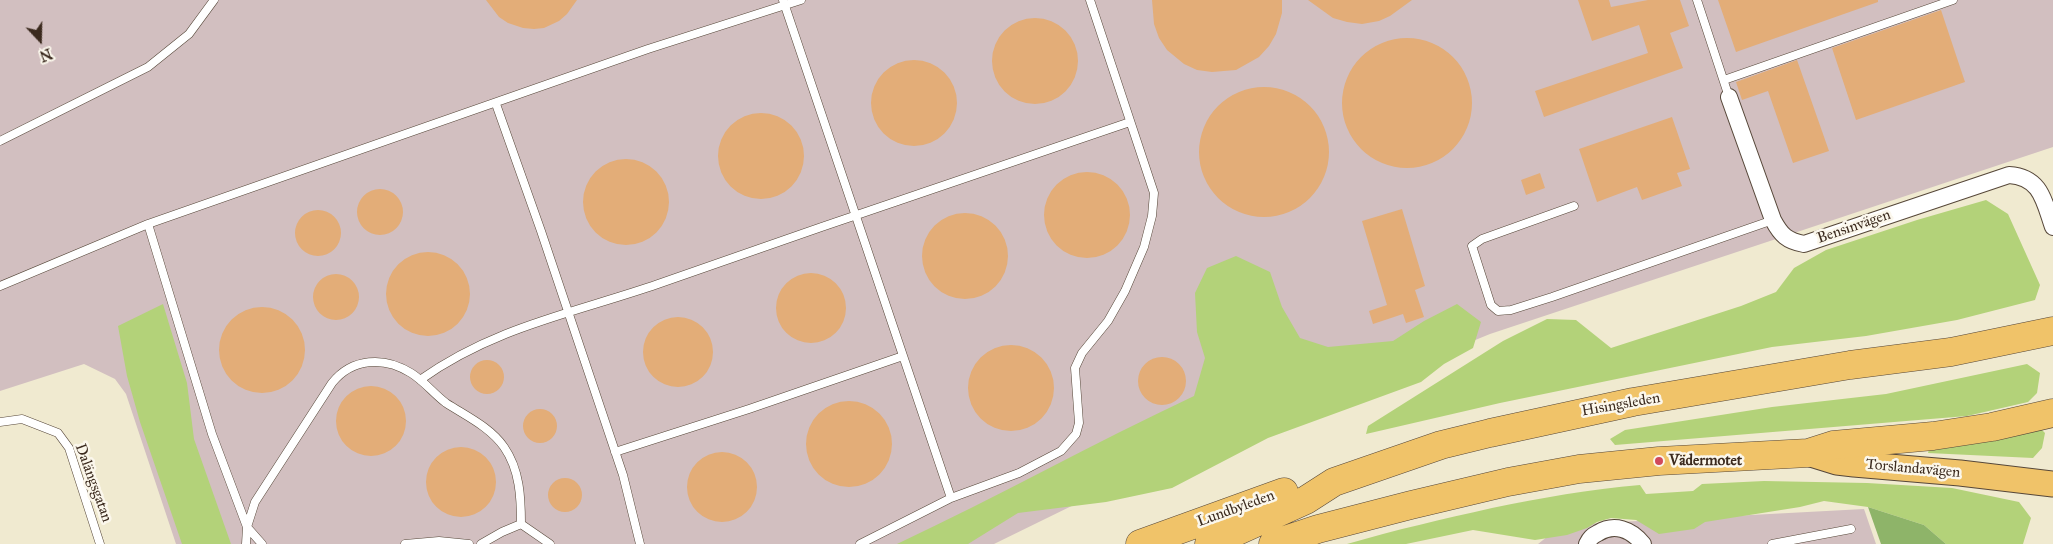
<!DOCTYPE html>
<html>
<head>
<meta charset="utf-8">
<style>
  body { margin:0 }
  #map { position:relative; width:2053px; height:544px; overflow:hidden; background:#f0ead0; font-family:"IM FELL Great Primer",serif }
  canvas { display:block }
  .north { position:absolute; left:15px; top:15px; width:50px; height:50px; -webkit-text-stroke:4px #fbf7ec; paint-order:stroke; rotate:159deg; font-size:14px; font-weight:700; line-height:20px; text-align:center; color:#3b2a1e }
  .north::after { content:''; display:block; margin:auto; width:18px; height:22px; background:#3b2a1e; clip-path:polygon(50% 0,100% 100%,50% 72%,0 100%) }
</style>
</head>
<body>
<div id="map">
<canvas width="2053" height="544"></canvas>
<div class="north">N</div>
</div>
<script>
const g = document.querySelector('canvas').getContext('2d');
g.lineJoin = 'round';
function paint(path, color) {
  g.fillStyle = color;
  g.fill(path, 'evenodd');
}
function trace(path, color, width, dash) {
  g.strokeStyle = color;
  g.lineWidth = width;
  g.lineCap = dash ? 'butt' : 'round';
  g.setLineDash(dash || []);
  g.stroke(path);
}
function write(font, color, halo, rows, align = 'center') {
  g.font = font + ' "IM FELL Great Primer",serif';
  g.lineWidth = 5;
  g.setLineDash([]);
  g.textBaseline = 'middle';
  g.strokeStyle = halo;
  g.fillStyle = color;
  for (const [text, x, y, turn = 0] of rows) {
    g.save();
    g.translate(x, y);
    g.rotate((+turn || 0) * Math.PI / 180);
    g.textAlign = isNaN(turn) ? turn : align;
    if (halo) g.strokeText(text, 0, 0);
    g.fillText(text, 0, 0);
    g.restore();
  }
}
paint(new Path2D(`
  M0 0H2053V147L1490 334 1092 496 994 544H176L126 394 115 379 84 364 0 391Z
  M1864 509 1876 544H1538L1562 525Z`), '#d2bfc0');
paint(new Path2D(`
  M1986 200 2008 214 2040 285 2035 300 1957 320 1866 336 1772 347 1500 403 1366 434 1368 426 1503 341 1547 319 1576 320 1611 348 1741 306 1776 292 1794 268 1826 250 1917 220Z
  M1236 256 1270 272 1282 307 1300 338 1328 347 1393 341 1424 321 1457 304 1481 322 1473 348 1444 364 1421 382 1268 438 1172 488 1106 502 1018 513 968 544H897C997 497 1094 443 1194 396L1205 358 1197 332 1195 293 1207 268Z
  M163 304 187 383 194 439 231 544H182L140 422 127 376 118 326Z
  M2027 364 2040 373 2037 393 2028 402 1967 416 1615 445 1610 439 1625 430 1772 407 1886 394Z
  M2041 429 2045 433 2042 448 2033 458 1928 453 1929 449Z
  M1764 481 1867 483 1952 488 2019 502 2031 518 2023 544H1946L1924 525 1868 507 1824 501 1800 507 1705 522 1694 529 1659 534 1636 520 1611 518 1597 522 1587 528 1567 535 1535 540 1473 530 1406 544H1347C1395 530 1443 519 1492 508 1541 498 1590 489 1640 485L1646 494 1693 491 1702 484Z`), '#b3d279');
paint(new Path2D(`
  M1868 507 1924 525 1946 544H1881Z`), '#8eb469');
paint(new Path2D(`
  M486 0H577L567 14 559 21 544 28 534 29 523 28 508 23 499 17Z
  M1152 0H1282V13L1276 34 1269 46 1259 57 1236 70 1212 72 1197 70 1184 64 1167 50 1159 38 1154 24Z
  M1308 0H1412L1390 16 1379 21 1362 24 1347 22 1333 18Z
  M1578 0H1609L1611 7 1648 0H1680L1689 26 1670 33 1683 68 1544 117 1535 91 1648 53 1639 25 1592 41Z
  M1718 0H1878V2L1736 52Z
  M1941 10 1965 82 1856 120 1832 48Z
  M992 61a43 43 0 1 1 86 0a43 43 0 1 1-86 0Z
  M1342 103a65 65 0 1 1 130 0a65 65 0 1 1-130 0Z
  M1797 60 1829 151 1793 163 1768 91 1742 100 1736 82Z
  M871 103a43 43 0 1 1 86 0a43 43 0 1 1-86 0Z
  M1199 152a65 65 0 1 1 130 0a65 65 0 1 1-130 0Z
  M718 156a43 43 0 1 1 86 0a43 43 0 1 1-86 0Z
  M1672 117 1690 169 1677 173 1682 186 1642 200 1637 187 1597 202 1579 149Z
  M583 202a43 43 0 1 1 86 0a43 43 0 1 1-86 0Z
  M1044 215a43 43 0 1 1 86 0a43 43 0 1 1-86 0Z
  M1540 173 1545 188 1526 195 1521 180Z
  M357 212a23 23 0 1 1 46 0a23 23 0 1 1-46 0Z
  M1402 209 1425 286 1415 290 1424 317 1406 323 1403 314 1373 324 1369 311 1387 305 1362 221Z
  M295 233a23 23 0 1 1 46 0a23 23 0 1 1-46 0Z
  M922 256a43 43 0 1 1 86 0a43 43 0 1 1-86 0Z
  M386 294a42 42 0 1 1 84 0a42 42 0 1 1-84 0Z
  M776 308a35 35 0 1 1 70 0a35 35 0 1 1-70 0Z
  M313 297a23 23 0 1 1 46 0a23 23 0 1 1-46 0Z
  M219 350a43 43 0 1 1 86 0a43 43 0 1 1-86 0Z
  M643 352a35 35 0 1 1 70 0a35 35 0 1 1-70 0Z
  M968 388a43 43 0 1 1 86 0a43 43 0 1 1-86 0Z
  M1138 381a24 24 0 1 1 48 0a24 24 0 1 1-48 0Z
  M470 377a17 17 0 1 1 34 0a17 17 0 1 1-34 0Z
  M336 421a35 35 0 1 1 70 0a35 35 0 1 1-70 0Z
  M806 444a43 43 0 1 1 86 0a43 43 0 1 1-86 0Z
  M523 426a17 17 0 1 1 34 0a17 17 0 1 1-34 0Z
  M426 482a35 35 0 1 1 70 0a35 35 0 1 1-70 0Z
  M687 487a35 35 0 1 1 70 0a35 35 0 1 1-70 0Z
  M548 495a17 17 0 1 1 34 0a17 17 0 1 1-34 0Z`), '#e3ad78');
const lane = new Path2D(`
  M783 0 951 498 860 544
  M1697 0 1729 97
  M1724 80 1953 0
  M496 104 541 231 623 475 640 544
  M0 141 148 67 189 34 214 0
  M1574 206 1482 239 1472 246 1491 305 1498 311 1511 310 1552 297 1773 220
  M148 224 212 434 247 527 262 544
  M0 286 148 224 648 49 801 0
  M420 380C494 327 574 313 658 284 815 229 972 175 1130 122
  M0 422 22 419 58 433 69 448 100 544
  M615 452 749 409 903 356
  M951 498 1019 473 1061 451 1076 434 1079 423 1075 368 1082 353 1108 321 1125 291 1144 247 1152 216 1154 193 1090 0
  M246 544 247 527 255 502 332 383C352 358 384 356 411 373 424 381 434 394 446 403 466 416 490 427 504 447 520 470 521 498 521 524
  M405 544 439 541 469 544
  M481 544 502 532 521 524 550 544
  M1772 544 1851 529`);
const street = new Path2D(`
  M1729 97 1773 220C1781 235 1787 241 1804 244L2009 175C2041 177 2044 201 2053 227
  M1587 544C1590 538 1592 536 1598 533 1614 523 1631 529 1643 544`);
const primary = new Path2D(`
  M1808 453 1837 462 1854 464 1960 473 2053 484`);
const highway = new Path2D(`
  M1140 544 1284 492
  M1209 544 1306 500 1334 482 1441 445 1490 433 1633 402 1850 365 1951 352 2053 331
  M1273 544 1318 529 1411 505 1508 482 1579 469 1659 461 1808 453 1833 445 1933 436 1992 427 2053 413`);
trace(lane, '#564739', 9);
trace(street, '#564739', 18);
trace(primary, '#564739', 27);
trace(highway, '#564739', 29);
trace(lane, '#fff', 8);
trace(street, '#fff', 16);
trace(primary, '#f0c369', 25);
trace(highway, '#f0c369', 28);
for (const [x, y, r, color] of [
  [1659,461,5,"#d1495b"]
]) {
  const dot = new Path2D();
  dot.arc(x, y, r, 0, 2 * Math.PI);
  g.fillStyle = color;
  g.fill(dot);
  trace(dot, '#fbf7ec', 2);
}
write('15px', '#3b2a1e', '#fbf7ec', [
  ["Bensinvägen",1854,227,-19],
  ["Hisingsleden",1621,405,-10],
  ["Torslandavägen",1913,469,5],
  ["Dalängsgatan",93,483,70],
  ["Lundbyleden",1236,509,-20]
]);
write('bold 15px', '#3b2a1e', '#fbf7ec', [
  ["Vädermotet",1669,461]
], 'left');
</script>
</body>
</html>
